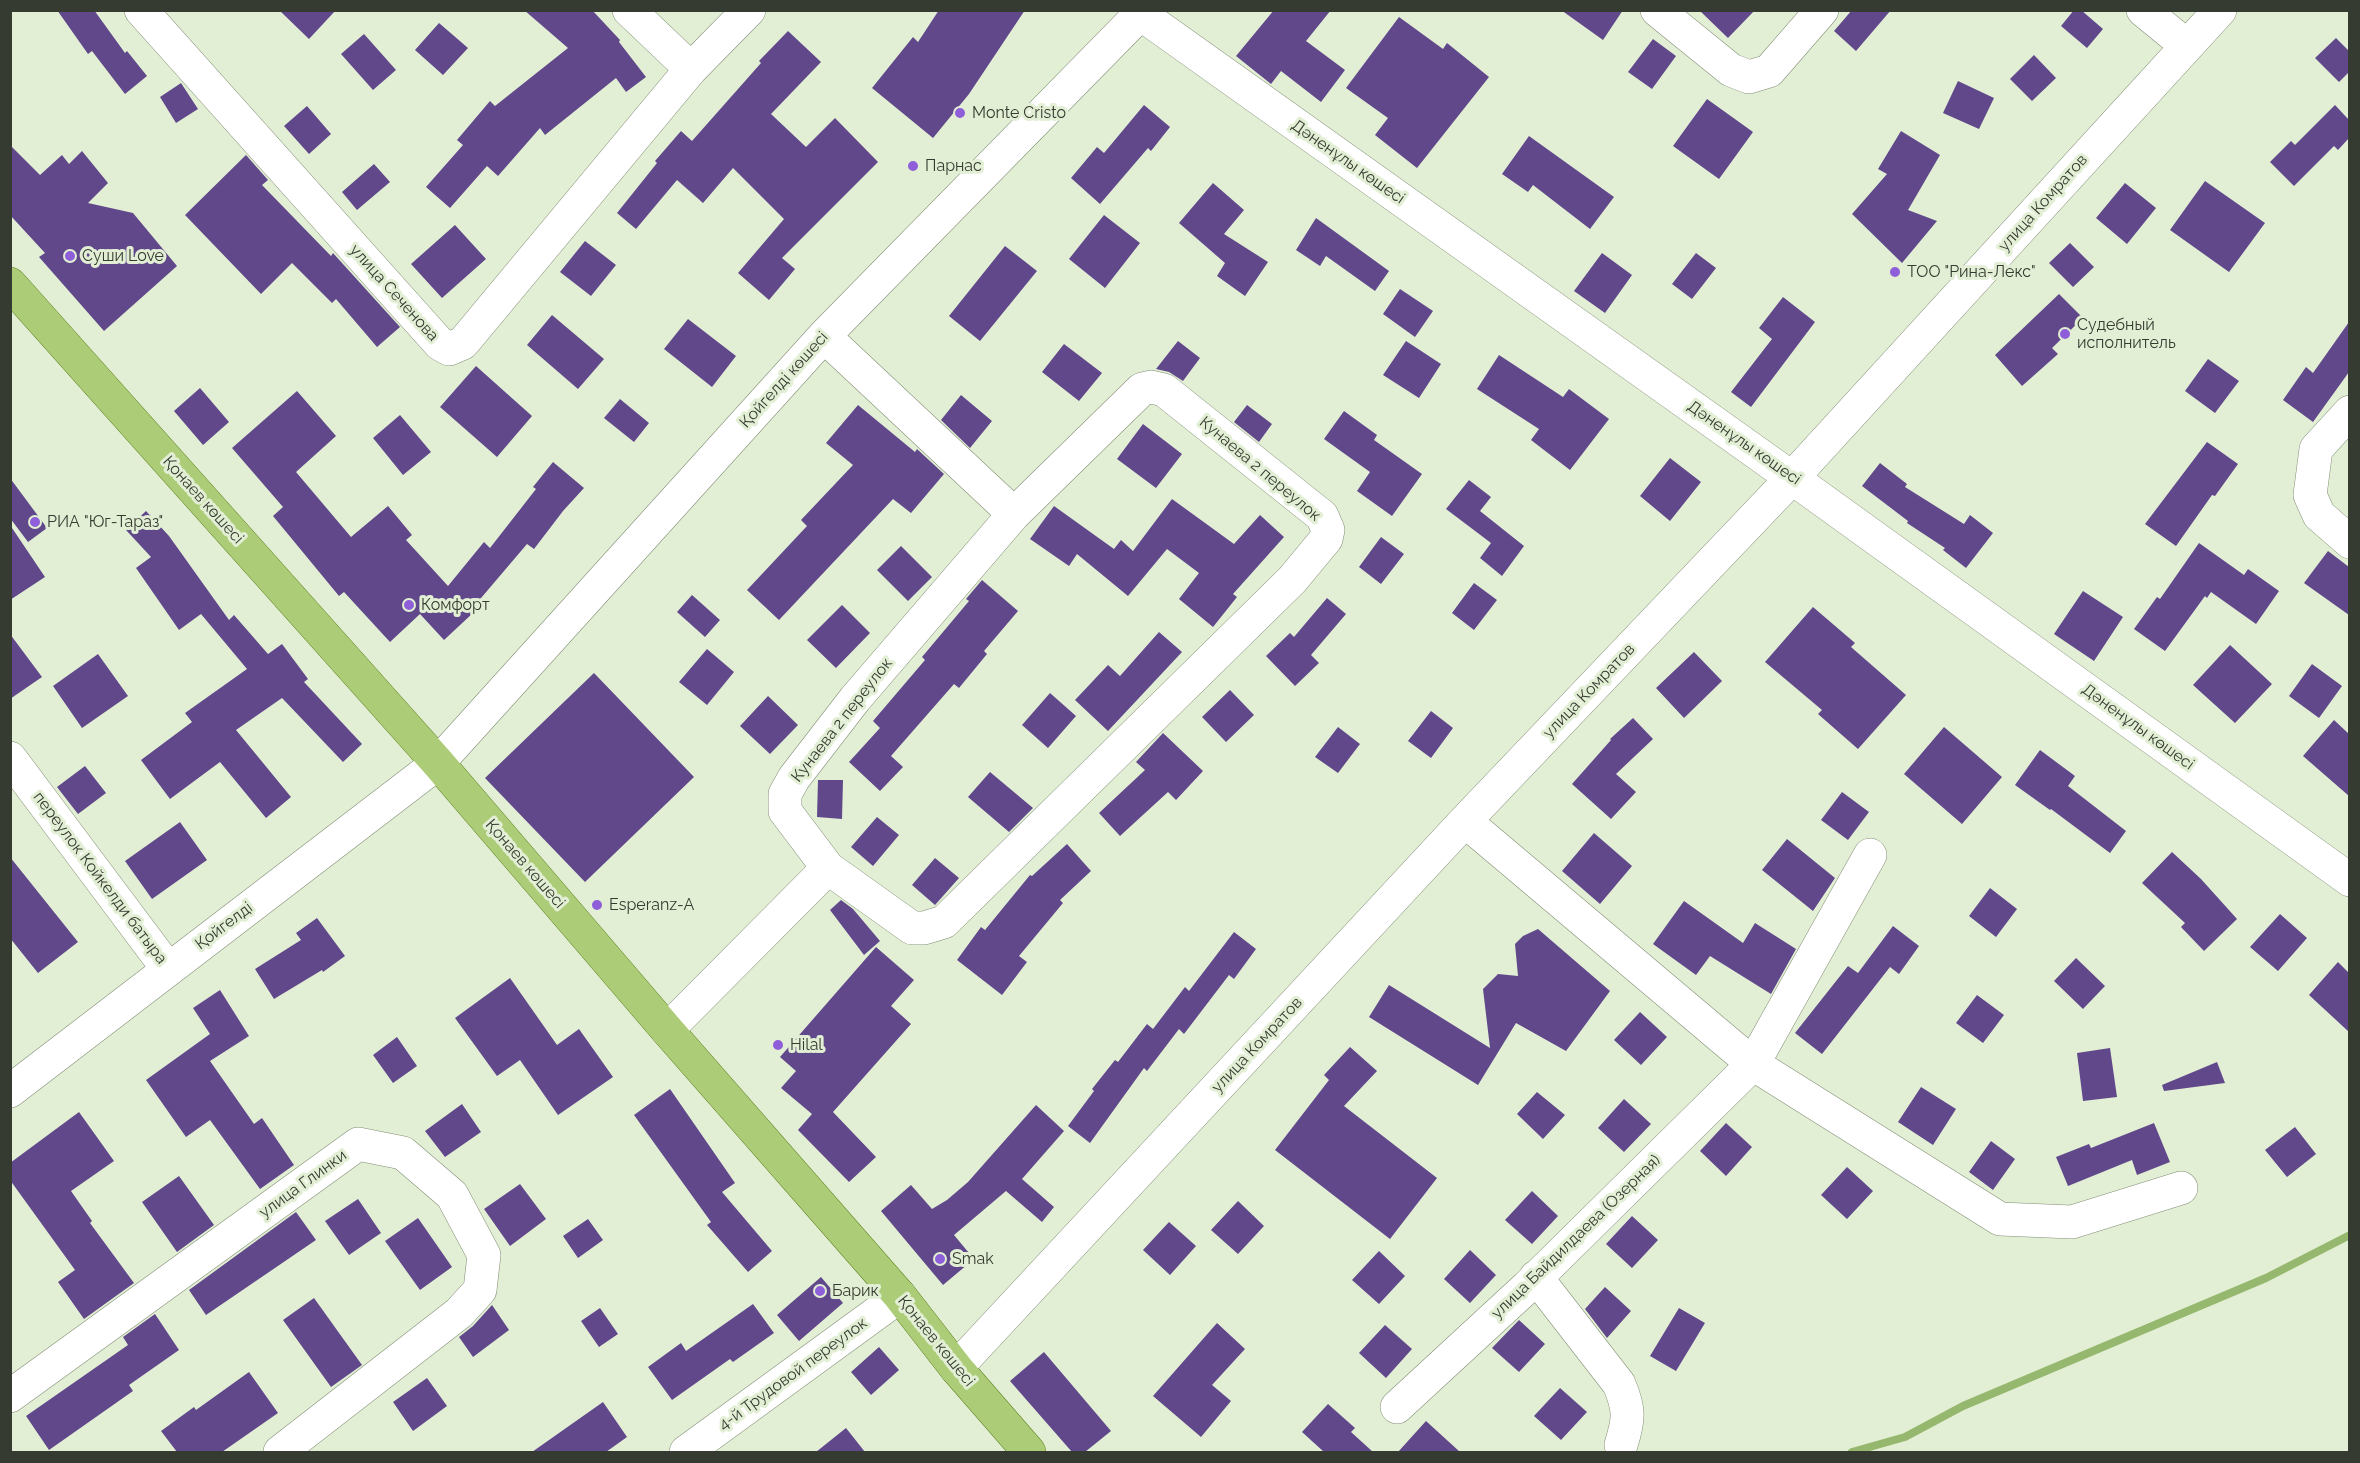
<!DOCTYPE html>
<html>
<head>
<meta charset="utf-8">
<style>
  body { margin:0 }
  #map { position:relative; width:2360px; height:1463px; overflow:hidden; background:#e2efd5; font-family:Raleway,sans-serif }
  canvas { display:block }
  .frame { position:absolute; inset:0; border:12px solid #363b31; pointer-events:none }
</style>
</head>
<body>
<div id="map">
<canvas width="2360" height="1463"></canvas>
<div class="frame"></div>
</div>
<script>
const g = document.querySelector('canvas').getContext('2d');
g.lineJoin = 'round';
function trace(path, color, width, dash) {
  g.strokeStyle = color;
  g.lineWidth = width;
  g.lineCap = dash ? 'butt' : 'round';
  g.setLineDash(dash || []);
  g.stroke(path);
}
function paint(path, color) {
  g.fillStyle = color;
  g.fill(path, 'evenodd');
}
function write(font, color, halo, rows, align = 'center') {
  g.font = font + ' Raleway,sans-serif';
  g.lineWidth = 6;
  g.setLineDash([]);
  g.textBaseline = 'middle';
  g.strokeStyle = halo;
  g.fillStyle = color;
  for (const [text, x, y, turn = 0] of rows) {
    g.save();
    g.translate(x, y);
    g.rotate((+turn || 0) * Math.PI / 180);
    g.textAlign = isNaN(turn) ? turn : align;
    if (halo) g.strokeText(text, 0, 0);
    g.fillText(text, 0, 0);
    g.restore();
  }
}
trace(new Path2D(`
  M1852 1452 1905 1437 1963 1406 2266 1278 2350 1235`), '#96b86e', 8);
paint(new Path2D(`
  M57 10H94L125 53 127 51 147 76 125 94 92 51 88 54Z
  M279 10H336L309 39Z
  M524 10H592L620 40 619 42 646 77 626 92 616 78 545 135 540 128 498 176 487 166 450 208 426 187 463 145 457 140 490 101 495 106 568 48Z
  M939 10H1025L969 94 933 138 872 88 913 37 918 42Z
  M1274 10H1331L1306 41 1345 70 1321 102 1281 71 1271 84 1236 56Z
  M1561 10H1623L1603 40Z
  M1699 10H1755L1728 38Z
  M1852 10H1891L1856 51 1834 31Z
  M2074 10H2081L2103 29 2087 48 2061 26Z
  M1399 17 1443 49 1447 43 1489 77 1417 168 1375 135 1388 118 1346 88Z
  M439 23 468 48 443 75 415 50Z
  M788 31 821 62 771 114 806 147 835 118 878 162 782 258 795 269 769 300 738 273 784 219 733 168 703 203 677 180 636 229 617 213 657 163 655 161 681 131 692 141 761 63 759 61Z
  M364 34 396 70 373 90 341 54Z
  M2336 38 2349 51V72L2339 82 2315 58Z
  M1653 39 1676 56 1652 89 1628 72Z
  M2034 55 2056 78 2032 101 2010 79Z
  M1958 81 1994 98 1979 129 1943 113Z
  M181 83 198 109 176 123 160 97Z
  M1707 99 1753 132 1719 179 1673 146Z
  M1144 105 1170 127 1151 151 1148 148 1100 204 1071 178 1097 147 1104 153Z
  M2335 105 2349 120V138L2338 150 2334 146 2294 186 2270 162 2291 141 2295 145Z
  M307 106 331 134 309 154 284 126Z
  M1901 131 1940 155 1908 210 1937 221 1902 263 1852 214 1887 174 1878 169Z
  M1529 136 1614 197 1590 229 1533 185 1528 192 1502 174Z
  M10 145 40 175 62 155 69 164 82 151 108 183 88 203 133 213 177 266 104 331 39 257 45 253 10 215Z
  M246 155 268 180 262 185 331 256 333 253 400 327 377 347 336 299 332 303 292 263 261 294 185 215Z
  M374 164 390 182 357 210 342 192Z
  M2205 181 2265 223 2229 272 2170 230Z
  M1213 183 1244 210 1224 234 1268 262 1245 296 1217 276 1225 263 1179 223Z
  M2125 183 2156 208 2127 244 2096 218Z
  M1104 215 1140 243 1105 288 1069 259Z
  M1316 218 1389 271 1375 291 1326 256 1320 266 1296 250Z
  M455 225 486 259 442 298 411 264Z
  M585 241 616 265 591 296 560 272Z
  M2070 243 2094 267 2073 287 2049 263Z
  M1005 246 1037 271 980 341 949 316Z
  M1602 253 1632 275 1605 313 1574 291Z
  M1696 253 1716 268 1692 299 1672 284Z
  M1400 289 1433 311 1415 337 1383 314Z
  M2059 294 2083 318 2052 348 2058 354 2022 386 1995 355Z
  M1783 297 1815 322 1751 407 1731 392 1772 339 1759 328Z
  M552 315 604 359 578 389 527 345Z
  M688 319 736 356 712 387 664 349Z
  M2349 322V372L2313 422 2283 400 2306 367 2313 373Z
  M1178 341 1200 358 1183 381 1169 372 1156 369Z
  M1406 341 1441 364 1419 398 1383 375Z
  M1064 344 1102 373 1079 401 1042 372Z
  M1499 355 1563 397 1569 389 1609 419 1570 470 1531 440 1539 429 1477 389Z
  M2208 359 2239 381 2215 413 2185 391Z
  M476 366 532 416 497 457 440 407Z
  M200 388 229 422 203 445 174 411Z
  M297 391 336 436 296 472 351 537 388 506 412 535 406 540 448 586 484 542 490 548 536 489 533 487 553 462 584 488 563 511 534 549 527 544 470 611 473 613 444 640 420 614 390 642 344 592 339 596 273 516 283 507 232 448Z
  M961 395 992 421 970 448 941 420Z
  M620 399 649 423 634 442 604 418Z
  M858 405 915 452 917 449 944 474 911 513 893 499 779 620 747 590 807 526 801 520 853 465 826 443Z
  M1247 405 1272 424 1259 442 1234 422Z
  M1344 411 1377 435 1374 440 1422 474 1392 516 1357 491 1370 472 1324 439Z
  M400 415 431 452 403 475 373 438Z
  M1143 424 1182 454 1156 488 1117 459Z
  M2207 442 2238 464 2215 496 2212 495 2176 546 2145 524Z
  M1670 458 1701 482 1670 521 1640 496Z
  M1880 463 1907 484 1905 487 1964 524 1970 515 1993 533 1966 568 1943 550 1945 548 1907 523 1908 521 1862 486Z
  M10 478 47 528 28 542 10 518Z
  M1469 480 1491 497 1480 511 1524 546 1502 576 1480 558 1491 543 1446 509Z
  M1172 499 1234 544 1260 515 1284 537 1233 594 1237 597 1213 627 1179 599 1199 573 1167 549 1128 596 1077 554 1069 566 1030 539 1054 506 1114 549 1121 540 1133 551Z
  M146 511 169 536 229 620 234 615 268 654 282 644 308 679 304 682 362 744 343 762 282 698 236 730 291 797 266 818 220 762 170 799 141 760 192 722 185 713 247 669 201 614 179 630 136 568 151 557 126 530Z
  M10 525 45 577 10 600Z
  M1381 537 1404 554 1381 584 1359 567Z
  M2199 543 2244 575 2248 569 2279 591 2256 624 2211 592 2207 598 2205 596 2165 651 2134 629 2157 597 2160 599Z
  M901 546 932 577 908 601 877 570Z
  M2328 551 2349 567V615L2304 583Z
  M982 580 1018 611 984 651 987 654 959 688 954 684 891 756 903 767 880 791 849 762 880 728 873 721 925 660 922 657 969 601 966 599Z
  M1474 583 1497 600 1474 630 1452 613Z
  M2083 591 2123 617 2094 661 2054 634Z
  M692 595 720 620 705 637 677 612Z
  M1327 598 1346 614 1311 655 1319 663 1295 686 1266 656 1290 633 1294 637Z
  M842 605 870 633 836 668 807 640Z
  M1813 607 1855 643 1851 647 1906 695 1858 749 1818 714 1822 710 1765 662Z
  M1159 632 1182 652 1108 731 1075 700 1108 665 1120 676Z
  M10 634 42 677 10 699Z
  M2230 645 2272 684 2235 723 2193 685Z
  M707 649 734 672 707 705 679 682Z
  M1694 652 1722 681 1684 718 1656 688Z
  M98 654 128 696 82 728 53 686Z
  M2312 664 2342 686 2319 718 2289 696Z
  M594 673 694 777 585 882 485 778Z
  M1230 690 1254 715 1226 742 1202 717Z
  M1050 693 1076 716 1048 748 1022 725Z
  M768 696 798 725 770 754 740 726Z
  M1431 711 1453 728 1431 758 1408 741Z
  M1633 718 1653 739 1616 774 1636 792 1611 819 1572 784 1611 740 1610 739Z
  M2334 720 2349 734V796L2303 756Z
  M1338 727 1360 744 1338 773 1315 757Z
  M1944 727 2002 777 1962 824 1904 774Z
  M1163 733 1203 771 1176 800 1168 792 1120 836 1099 813 1145 770 1136 762Z
  M2040 750 2075 776 2068 786 2126 831 2110 853 2051 809 2050 810 2015 785Z
  M85 766 106 793 78 814 57 787Z
  M990 772 1033 808 1009 832 968 797Z
  M818 780H843L842 819 817 817Z
  M1842 792 1869 812 1848 840 1821 820Z
  M877 817 899 835 873 866 851 847Z
  M180 822 207 860 152 899 125 861Z
  M1594 833 1632 866 1600 904 1562 871Z
  M1787 839 1835 878 1813 911 1762 870Z
  M1067 844 1091 871 1060 900 1063 903 1019 956 1027 962 1002 995 957 960 981 927 985 930 1030 875 1032 876Z
  M2172 852 2201 879 2237 919 2204 951 2181 927 2185 923 2142 883Z
  M10 857 78 942 38 973 10 938Z
  M935 858 959 878 935 905 912 885Z
  M1990 888 2017 909 1996 937 1969 916Z
  M841 900 853 909 880 941 864 955 830 910Z
  M1684 901 1743 943 1755 923 1796 949 1771 994 1710 956 1696 975 1653 944Z
  M2280 914 2307 938 2278 971 2250 947Z
  M317 918 345 956 323 972 322 970 274 999 255 969 301 940 296 933Z
  M1893 926 1919 946 1899 974 1890 967 1822 1054 1795 1033 1848 966 1858 973Z
  M1538 929 1610 991 1566 1051 1516 1023 1478 1085 1369 1017 1389 985 1490 1048 1483 989 1498 974 1518 976 1515 944 1523 936Z
  M1234 932 1256 949 1234 979 1229 975 1184 1034 1179 1029 1147 1071 1144 1068 1090 1143 1068 1126 1094 1091 1092 1089 1115 1060 1118 1062 1147 1024 1153 1029 1185 987 1189 991Z
  M876 947 914 980 891 1006 911 1024 833 1112 876 1157 849 1182 798 1130 812 1114 781 1088 796 1071 780 1057Z
  M2076 958 2105 986 2083 1009 2054 981Z
  M2338 962 2349 973V1032L2309 995Z
  M510 978 557 1045 579 1029 613 1077 558 1115 520 1060 497 1076 455 1018Z
  M220 990 249 1036 210 1061 254 1124 262 1118 294 1165 260 1189 210 1120 186 1137 146 1080 210 1034 193 1008Z
  M1977 995 2004 1015 1983 1043 1956 1023Z
  M1640 1012 1667 1037 1641 1065 1614 1040Z
  M397 1037 417 1066 393 1083 373 1055Z
  M1350 1047 1377 1071 1344 1106 1437 1178 1390 1239 1275 1150 1329 1080 1324 1075Z
  M2110 1048 2117 1097 2083 1101 2077 1053Z
  M2217 1062 2225 1083 2164 1091 2162 1085Z
  M1921 1087 1956 1109 1933 1145 1898 1122Z
  M670 1089 735 1183 722 1192 772 1251 748 1272 707 1225 711 1222 634 1115Z
  M1537 1092 1565 1115 1543 1139 1517 1114Z
  M1624 1099 1651 1124 1624 1152 1598 1128Z
  M462 1104 481 1132 445 1157 425 1131Z
  M1036 1105 1064 1131 1022 1179 1054 1207 1042 1222 1006 1191 954 1235 974 1259 943 1285 881 1211 911 1185 932 1209 947 1200 968 1182Z
  M79 1112 114 1161 71 1191 92 1221 90 1223 134 1283 84 1319 58 1282 75 1270 10 1180V1163Z
  M1726 1123 1752 1147 1726 1176 1700 1151Z
  M2154 1123 2170 1162 2137 1175 2132 1160 2068 1186 2056 1157 2089 1144 2091 1148Z
  M2295 1127 2316 1154 2287 1177 2265 1150Z
  M1991 1141 2015 1159 1993 1190 1969 1172Z
  M1847 1167 1873 1191 1847 1219 1821 1195Z
  M179 1176 214 1225 177 1252 142 1202Z
  M520 1184 546 1219 510 1246 484 1209Z
  M1532 1191 1558 1216 1532 1244 1505 1220Z
  M358 1199 381 1233 349 1255 325 1221Z
  M1238 1201 1264 1226 1238 1254 1211 1230Z
  M296 1212 316 1240 206 1315 189 1290Z
  M1632 1216 1658 1240 1632 1268 1606 1244Z
  M418 1218 452 1267 420 1290 385 1241Z
  M588 1219 603 1240 578 1258 563 1236Z
  M1169 1222 1196 1246 1170 1275 1143 1250Z
  M1470 1250 1496 1275 1470 1303 1444 1279Z
  M1379 1251 1405 1276 1379 1304 1352 1280Z
  M821 1277 843 1303 799 1341 777 1315Z
  M1605 1287 1631 1311 1607 1338 1585 1309Z
  M314 1298 362 1365 331 1387 283 1320Z
  M753 1304 774 1333 733 1362 730 1359 672 1400 648 1367 681 1343 686 1351Z
  M492 1305 509 1330 473 1357 459 1337 473 1326Z
  M600 1308 618 1334 599 1347 581 1321Z
  M1679 1308 1705 1323 1676 1371 1650 1356Z
  M155 1314 179 1350 129 1385 133 1391 49 1450 26 1416 128 1345 123 1337Z
  M1519 1320 1545 1344 1519 1372 1492 1348Z
  M1217 1323 1245 1349 1212 1385 1231 1401 1201 1437 1153 1396Z
  M1385 1325 1412 1349 1386 1378 1359 1353Z
  M879 1347 899 1370 871 1395 851 1372Z
  M1044 1352 1111 1431 1085 1452H1072L1010 1381Z
  M249 1372 278 1413 222 1452H177L161 1431 194 1407 196 1410Z
  M427 1378 447 1406 413 1431 393 1402Z
  M1560 1388 1587 1412 1561 1440 1534 1416Z
  M603 1402 627 1437 606 1452H532Z
  M1328 1404 1355 1428 1351 1432 1373 1452H1324L1302 1432Z
  M1426 1421 1460 1452H1398Z
  M846 1428 865 1452H816Z`), '#60488b');
const minor = new Path2D(`
  M141 10 440 344 449 349 463 343 691 69 749 10
  M629 10 691 69
  M1135 10 1792 478 2350 880
  M1657 10 1731 70 1749 77 1769 71 1822 10
  M2143 10 2187 46
  M824 336 1014 514
  M1151 387 1164 390 1322 516 1328 530 1326 539 1292 580 944 922 924 928H912L828 868 785 811V794L794 778 855 699 1014 514 1142 389Z
  M2350 412 2316 449 2310 495 2319 515 2350 542
  M10 758 168 969
  M1465 821 1753 1064 2000 1219 2072 1222 2181 1188
  M667 1030 828 868
  M10 1091 438 763 824 336 1144 10
  M1536 1277 1619 1384C1630 1410 1629 1419 1621 1445
  M956 1368 1465 821 1792 478 2220 10
  M10 1396 358 1144 403 1153 452 1195 484 1255 480 1290 459 1313 280 1452
  M1397 1407 1527 1287 1753 1064 1870 855
  M686 1452 900 1296`);
const major = new Path2D(`
  M10 284 438 763 667 1030 900 1296 956 1368 1029 1452`);
trace(minor, '#828e76', 34);
trace(major, '#608323', 34);
trace(minor, '#fff', 33);
trace(major, '#adcc77', 33);
for (const [x, y, r, color] of [
  [960,113,6,"#8e5fd9"],
  [913,166,6,"#8e5fd9"],
  [70,256,6,"#8e5fd9"],
  [1895,272,6,"#8e5fd9"],
  [2065,334,6,"#8e5fd9"],
  [35,522,6,"#8e5fd9"],
  [409,605,6,"#8e5fd9"],
  [597,905,6,"#8e5fd9"],
  [778,1045,6,"#8e5fd9"],
  [940,1259,6,"#8e5fd9"],
  [820,1291,6,"#8e5fd9"]
]) {
  const dot = new Path2D();
  dot.arc(x, y, r, 0, 2 * Math.PI);
  g.fillStyle = color;
  g.fill(dot);
  trace(dot, '#e2efd5', 2);
}
write('16px', '#363b31', '#e2efd5', [
  ["Monte Cristo",972,113],
  ["Парнас",925,166],
  ["Суши Love",82,256],
  ["ТОО \"Рина-Лекс\"",1907,272],
  ["Судебный",2077,325],
  ["исполнитель",2077,343],
  ["РИА \"Юг-Тараз\"",47,522],
  ["Комфорт",421,605],
  ["Esperanz-A",609,905],
  ["Hilal",790,1045],
  ["Smak",952,1259],
  ["Барик",832,1291]
], 'left');
write('16px', '#363b31', '#e2efd5', [
  ["Дәненұлы көшесі",1348,162,35],
  ["улица Комратов",2043,203,-48],
  ["улица Сеченова",394,293,48],
  ["Қойгелді көшесі",784,380,-48],
  ["Дәненұлы көшесі",1744,443,35],
  ["Кунаева 2 переулок",1260,469,40],
  ["Қонаев көшесі",203,500,48],
  ["улица Комратов",1589,691,-46],
  ["Кунаева 2 переулок",842,720,-52],
  ["Дәненұлы көшесі",2138,727,36],
  ["Қонаев көшесі",525,864,49],
  ["переулок Койкелди батыра",100,878,53],
  ["Қойгелді",224,926,-37],
  ["улица Комратов",1257,1045,-47],
  ["улица Глинки",303,1184,-36],
  ["улица Байдилдаева (Озерная)",1576,1237,-44],
  ["Қонаев көшесі",936,1341,51],
  ["4-й Трудовой переулок",793,1374,-36]
]);
</script>
</body>
</html>
